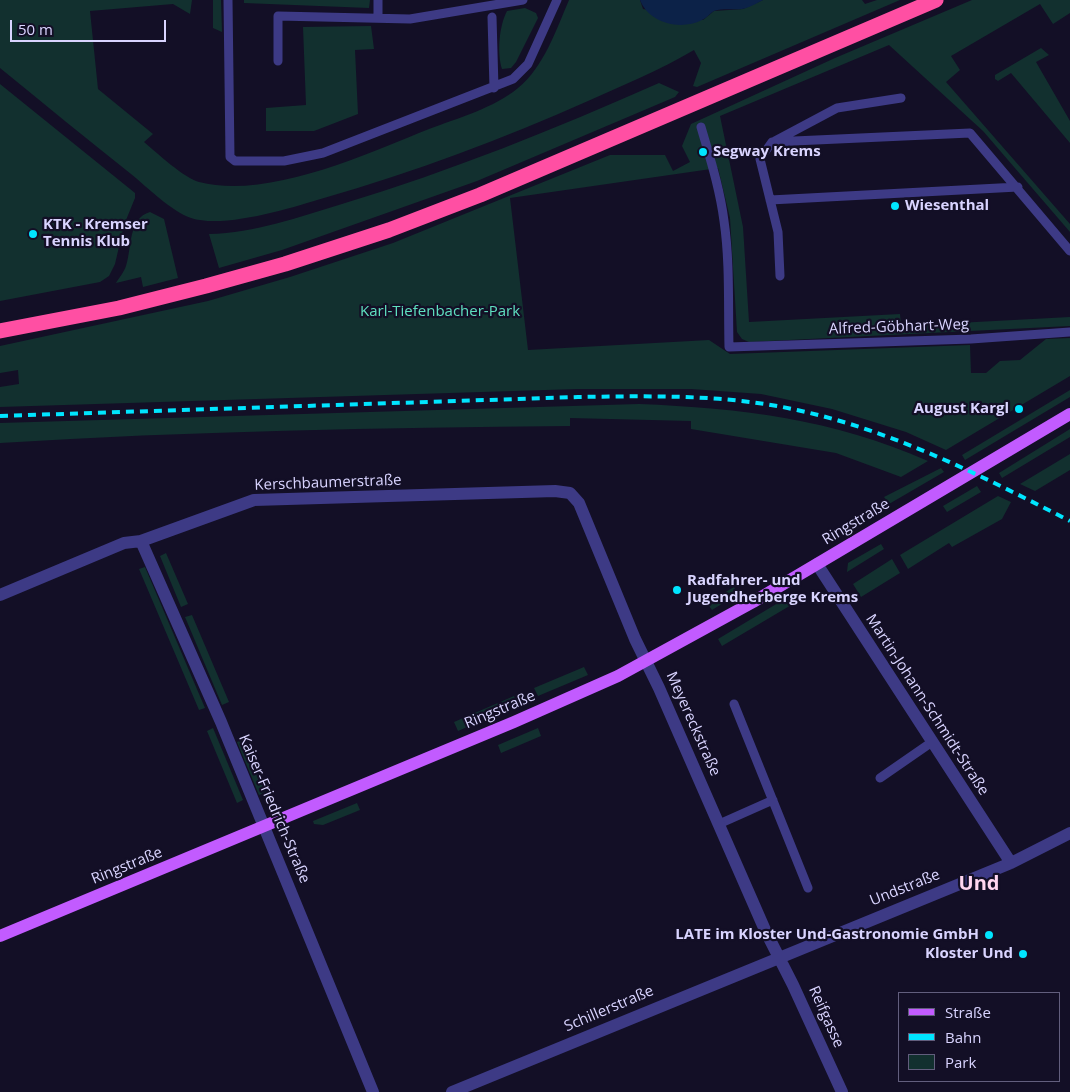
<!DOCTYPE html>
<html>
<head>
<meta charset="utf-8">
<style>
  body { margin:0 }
  #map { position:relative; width:1070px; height:1092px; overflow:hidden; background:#130f26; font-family:"Open Sans",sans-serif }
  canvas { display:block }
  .legend { position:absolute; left:898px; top:992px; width:162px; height:90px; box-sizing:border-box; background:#130f26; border:1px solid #625e7d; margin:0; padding:6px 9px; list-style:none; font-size:15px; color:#d9d4ff }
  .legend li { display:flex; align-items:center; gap:10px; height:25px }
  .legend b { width:25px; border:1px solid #625e7d }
  .scale { position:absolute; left:10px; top:20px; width:156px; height:22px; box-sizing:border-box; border:2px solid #d9d4ff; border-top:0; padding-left:6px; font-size:15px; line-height:18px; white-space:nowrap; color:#d9d4ff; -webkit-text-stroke:4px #130f26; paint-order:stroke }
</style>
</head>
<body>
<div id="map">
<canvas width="1070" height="1092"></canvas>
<ul class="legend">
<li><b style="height:6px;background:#c25bff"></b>Straße</li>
<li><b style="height:6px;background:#00e5ff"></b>Bahn</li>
<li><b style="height:14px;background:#12302f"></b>Park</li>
</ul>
<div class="scale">50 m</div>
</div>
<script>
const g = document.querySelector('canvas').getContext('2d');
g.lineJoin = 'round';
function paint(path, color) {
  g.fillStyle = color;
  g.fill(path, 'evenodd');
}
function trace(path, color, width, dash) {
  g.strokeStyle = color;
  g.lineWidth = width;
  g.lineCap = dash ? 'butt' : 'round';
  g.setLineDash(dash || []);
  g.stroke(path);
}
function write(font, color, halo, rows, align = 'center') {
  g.font = font + ' "Open Sans",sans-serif';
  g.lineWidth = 4.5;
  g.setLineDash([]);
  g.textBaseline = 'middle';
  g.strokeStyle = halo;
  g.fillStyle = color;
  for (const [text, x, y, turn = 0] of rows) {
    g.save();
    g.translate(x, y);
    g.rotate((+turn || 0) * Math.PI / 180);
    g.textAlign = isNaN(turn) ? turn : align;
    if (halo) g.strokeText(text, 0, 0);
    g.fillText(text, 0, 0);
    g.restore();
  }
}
paint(new Path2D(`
  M0 0H192L190 14 173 4 90 11 98 89 153 134 144 142C157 153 184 178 199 182 267 200 367 154 429 129 458 118 494 108 518 88 544 67 556 30 569 0H640L643 9 703 20 714 11 743 9 763 0H862L865 4 877 0H900L697 87 693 86 701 63 694 50C660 70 624 85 588 101 503 139 414 172 324 198 291 208 224 229 191 218 171 211 147 187 131 174 87 139 44 104 0 68Z
  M213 0H221L222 32 213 28Z
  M244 0H370L369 8 244 3Z
  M972 0H1070V13L1053 24 1040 4 951 56 960 70 946 82 1070 224V232L983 131 889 45 720 116 743 227 749 322 900 314 901 326 1070 317V326L749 342 742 339 737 332 730 218 718 168 510 198 528 350 709 340 730 354 970 345 971 373H986L1000 361 1020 360 1046 339 1070 338V376L946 450 906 432 832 409 761 394 691 389H578L0 407V387L19 384 18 370 0 373V346L208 301 290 277 393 243 610 155H665L673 171 690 162 682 146 691 124 835 58Z
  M525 8 536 13 538 18 516 62 511 68 502 69C497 53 499 26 507 11Z
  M371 26 374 49 355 50 358 114 314 131H266V108L306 105 303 27Z
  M1041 48 1049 55 1036 62 1070 121V143L1011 73 998 81 995 79V75Z
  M659 83 679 92 675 97 477 181 282 250 219 268 209 234C255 233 299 217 342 204 451 171 555 129 659 83Z
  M0 84 135 193V198L124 225 115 264 109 276 100 282 0 301Z
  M150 212 164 219 178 278 143 287 141 277 116 283C119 278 124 272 126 266 132 248 128 218 150 212Z
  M1070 390V397L965 460 962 455Z
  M639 404C741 408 833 419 928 461L901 477 836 453 691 429V421L570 418V426C380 428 189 431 0 443V423Z
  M1070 429V437L1002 478 999 473Z
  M1070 454V470L1035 491 1020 484Z
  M941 468 944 472 889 504 884 497Z
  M977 486 981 492 947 512 943 506Z
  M998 496 1011 502 1002 519 952 547 949 543 908 569 900 555Z
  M881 544 884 549 847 572 848 563Z
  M166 553 188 604 181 607 160 556Z
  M892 559 900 573 861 597 853 584Z
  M145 567 205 708 199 710 139 569Z
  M734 587 738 594 712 610 707 603Z
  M793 594 798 601 722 646 718 639Z
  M192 615 229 702 222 705 185 617Z
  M584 667 588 675 538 696 534 688Z
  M514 696 518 705 458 731 454 722Z
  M213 728 243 800 237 803 207 731Z
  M538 728 541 736 501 753 498 745Z
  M244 739 266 792 259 795 237 742Z
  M357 803 360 810 323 825 314 824 313 821Z`), '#12302f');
paint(new Path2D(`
  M640 0H763C757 3 749 8 742 9 733 10 723 8 714 11 710 13 707 18 702 20 680 31 649 23 640 0Z`), '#0c2248');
trace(new Path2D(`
  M228 0 230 157 235 161H284L323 153 513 79 528 64 557 0
  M492 17 494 88
  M378 18V0
  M278 61V16L410 19 523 0
  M701 127C710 158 720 189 724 221 730 262 728 305 729 347L971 339 1070 332
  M775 141 837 108 901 98
  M770 200 1018 187
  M780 276 778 232 760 159 772 142 970 133 1070 251
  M734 704 808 888
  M880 778 932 742
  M719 824 773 800`), '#3d3a85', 9);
trace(new Path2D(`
  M141 541 221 722 373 1092
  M817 564 1011 863
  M0 595 124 543 141 541 254 500 555 491 570 493 579 503 635 639 659 688 765 930 793 985 842 1092
  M452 1092 1011 863 1070 833`), '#3d3a85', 12);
trace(new Path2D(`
  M0 936 514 722 618 676 753 602 1070 414`), '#c25bff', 12);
trace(new Path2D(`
  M0 331 119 308 206 286 285 264 389 230 480 195 936 0`), '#ff4fa3', 15);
trace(new Path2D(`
  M0 416 578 397C650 396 725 394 797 410 894 431 982 476 1070 521`), '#00e5ff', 4, [8, 6]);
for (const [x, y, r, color] of [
  [703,152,5,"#00e5ff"],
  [895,206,5,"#00e5ff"],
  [33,234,5,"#00e5ff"],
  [1019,409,5,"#00e5ff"],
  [677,590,5,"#00e5ff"],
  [989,935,5,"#00e5ff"],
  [1023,954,5,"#00e5ff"]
]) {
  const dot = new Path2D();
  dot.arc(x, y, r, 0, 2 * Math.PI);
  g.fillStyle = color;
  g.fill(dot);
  trace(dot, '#130f26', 2);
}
write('bold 15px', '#d9d4ff', '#130f26', [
  ["Segway Krems",713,152],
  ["Wiesenthal",905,206],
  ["KTK - Kremser",43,225],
  ["Tennis Klub",43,242],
  ["August Kargl",1009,409,"right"],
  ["Radfahrer- und",687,581],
  ["Jugendherberge Krems",687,598],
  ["LATE im Kloster Und-Gastronomie GmbH",979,935,"right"],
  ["Kloster Und",1013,954,"right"]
], 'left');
write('15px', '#5fe0c0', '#130f26', [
  ["Karl-Tiefenbacher-Park",440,312]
]);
write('15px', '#d9d4ff', '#130f26', [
  ["Alfred-Göbhart-Weg",899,327,-2],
  ["Kerschbaumerstraße",328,483,-2],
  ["Ringstraße",856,522,-31],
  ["Martin-Johann-Schmidt-Straße",927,705,57],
  ["Ringstraße",500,710,-23],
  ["Meyereckstraße",693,724,66],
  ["Kaiser-Friedrich-Straße",274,809,67],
  ["Ringstraße",127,866,-22],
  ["Undstraße",905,888,-22],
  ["Schillerstraße",609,1009,-23],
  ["Reifgasse",826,1017,66]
]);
write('bold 20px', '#ffd6f0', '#130f26', [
  ["Und",979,884]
]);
</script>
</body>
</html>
